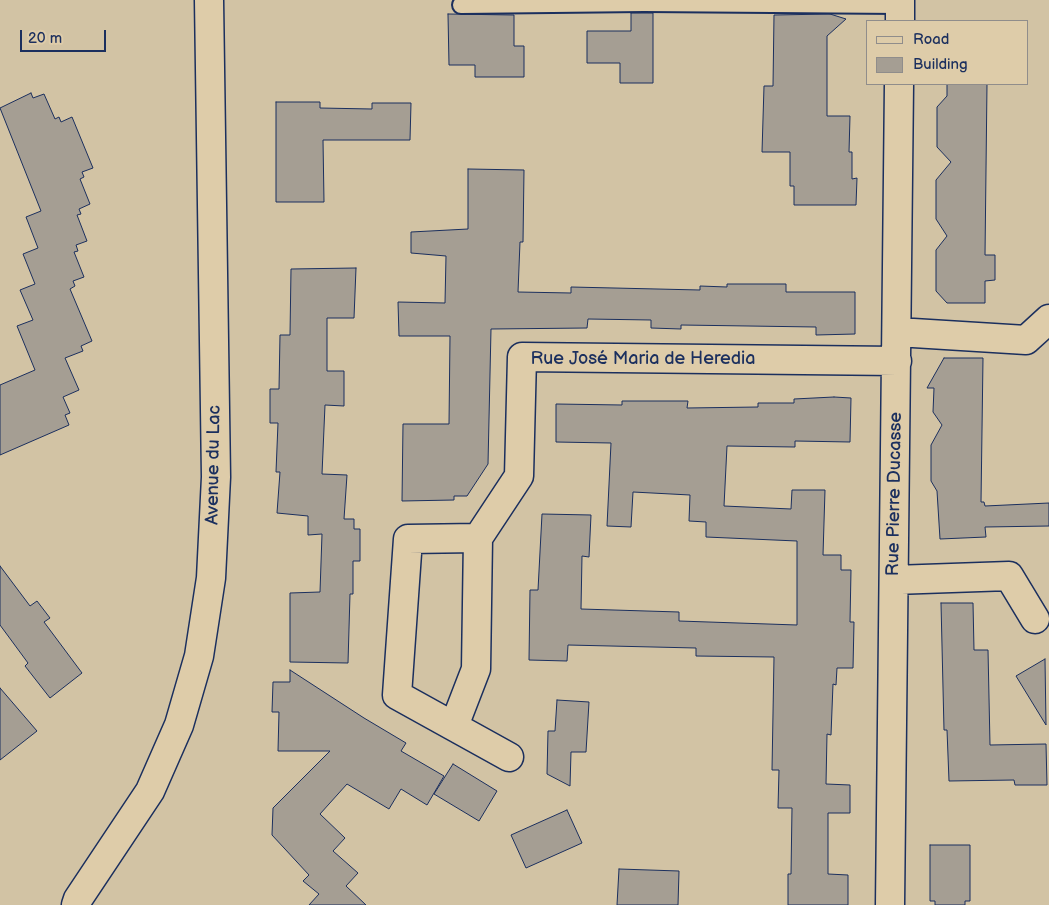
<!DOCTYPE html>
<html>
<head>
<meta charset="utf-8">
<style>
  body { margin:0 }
  #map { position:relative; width:1049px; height:905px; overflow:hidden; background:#d2c3a4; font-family:"Balsamiq Sans",sans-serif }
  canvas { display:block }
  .legend { position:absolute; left:866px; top:20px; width:162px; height:65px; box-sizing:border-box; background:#decca9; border:1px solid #908d8b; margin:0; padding:6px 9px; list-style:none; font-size:15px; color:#1b2f5e }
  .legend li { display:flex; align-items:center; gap:10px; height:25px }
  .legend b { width:25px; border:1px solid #908d8b }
  .scale { position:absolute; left:20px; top:30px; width:86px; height:22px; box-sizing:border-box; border:2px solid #1b2f5e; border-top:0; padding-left:6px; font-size:15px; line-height:18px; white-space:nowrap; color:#1b2f5e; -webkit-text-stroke:4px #decca9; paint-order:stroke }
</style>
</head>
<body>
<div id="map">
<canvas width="1049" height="905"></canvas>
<ul class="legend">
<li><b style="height:6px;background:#decca9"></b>Road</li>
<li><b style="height:14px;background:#a59e93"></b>Building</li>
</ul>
<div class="scale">20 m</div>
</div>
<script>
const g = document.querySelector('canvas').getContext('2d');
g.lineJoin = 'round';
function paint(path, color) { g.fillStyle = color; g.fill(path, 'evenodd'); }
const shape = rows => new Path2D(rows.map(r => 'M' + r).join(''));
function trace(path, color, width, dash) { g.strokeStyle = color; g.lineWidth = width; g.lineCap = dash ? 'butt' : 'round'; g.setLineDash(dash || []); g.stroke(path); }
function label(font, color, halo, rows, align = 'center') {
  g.font = font + ' "Balsamiq Sans",sans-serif'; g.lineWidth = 4; g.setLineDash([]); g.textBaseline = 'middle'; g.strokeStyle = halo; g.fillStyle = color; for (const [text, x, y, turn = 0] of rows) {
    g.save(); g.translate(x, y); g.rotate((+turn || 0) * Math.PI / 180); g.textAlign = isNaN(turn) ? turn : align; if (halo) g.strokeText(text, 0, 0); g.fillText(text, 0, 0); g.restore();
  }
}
const building = shape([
  [631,13,653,13,653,83,620,83,620,63,587,63,587,31,631,31,631,13],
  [448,14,514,15,514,46,524,46,524,77,475,77,475,65,449,65,448,14],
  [830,14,846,19,827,36,827,116,850,116,849,152,852,152,852,179,857,178,856,205,794,205,794,186,790,186,790,152,762,152,764,86,773,86,774,15,830,14],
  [947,84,987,84,985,255,995,255,995,280,985,281,985,303,947,303,936,291,936,250,947,236,936,219,936,180,951,162,937,147,937,107,947,96,947,84],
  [31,93,33,98,44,94,55,119,59,117,61,122,72,117,93,168,82,172,84,177,80,179,90,204,79,209,81,214,77,215,87,241,76,245,78,251,74,252,84,277,73,281,75,286,70,289,92,341,81,346,83,351,65,358,79,390,63,397,70,413,65,415,69,425,0,455,0,385,35,370,17,326,33,320,20,290,35,284,23,254,38,248,26,217,41,211,0,108,31,93],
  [276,102,320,102,320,108,372,109,372,103,411,103,410,140,323,140,324,202,276,202,276,102],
  [468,169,524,170,523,242,520,242,518,292,571,293,571,287,700,290,700,286,727,287,727,284,786,284,786,292,855,292,855,334,816,335,816,327,681,325,681,329,651,328,651,320,588,319,587,328,491,329,488,464,467,496,454,496,454,500,402,501,403,424,449,424,450,336,399,336,398,302,445,303,446,256,411,253,411,232,468,229,468,169],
  [356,268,354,318,327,318,327,371,344,371,344,406,325,405,322,474,347,475,344,519,354,519,354,529,360,529,360,561,353,561,353,594,350,594,348,663,290,662,290,593,320,592,322,534,308,535,308,516,277,513,280,472,276,472,278,423,270,423,270,389,279,389,280,335,290,335,291,269,356,268],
  [944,358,983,358,981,502,984,502,985,506,1049,503,1049,526,985,527,986,537,940,539,937,491,931,481,931,445,942,425,933,412,934,388,927,388,944,358],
  [834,397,851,398,850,442,795,441,795,447,727,446,724,506,791,509,792,490,825,490,823,555,841,555,841,570,851,570,850,622,854,622,853,668,837,668,836,685,833,684,831,735,827,734,826,784,850,785,850,813,828,813,828,874,848,875,848,905,788,905,788,874,791,874,792,808,778,808,779,770,772,770,774,657,696,656,696,648,568,645,567,661,529,660,530,590,538,590,542,514,591,515,589,557,582,556,581,609,679,612,679,621,797,625,797,541,706,537,706,522,689,521,690,495,633,492,631,527,607,526,611,443,556,442,556,404,622,405,622,401,688,401,687,408,758,407,758,403,794,403,794,399,834,397],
  [0,566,30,606,37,601,50,618,44,622,82,673,50,698,25,666,28,663,0,625,0,566],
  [941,603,973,603,974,650,988,650,990,745,1046,744,1047,785,1015,785,1014,780,949,781,947,730,944,730,941,603],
  [1045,659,1046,725,1016,676,1045,659],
  [290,670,364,718,406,743,401,751,444,776,427,805,401,789,389,809,347,784,320,814,345,838,333,851,358,873,346,886,366,905,309,905,319,894,303,881,309,875,272,835,273,808,330,751,278,751,279,712,272,712,273,682,290,682,290,670],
  [0,688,37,731,0,760,0,688],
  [557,700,589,702,586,752,571,752,570,786,547,774,548,731,555,731,557,700],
  [453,764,497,791,479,821,434,794,453,764],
  [567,810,582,843,526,868,511,835,567,810],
  [930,845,970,845,970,901,965,901,965,905,935,905,935,901,930,901,930,845],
  [619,869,679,871,678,905,617,905,619,869]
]);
paint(building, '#a59e93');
trace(building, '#1b2f5e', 1);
const service = shape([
  [461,5,644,3,900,5]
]);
const minor = shape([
  [900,21,900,0],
  [897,332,1026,340,1049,319],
  [894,580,1009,576,1035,619],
  [454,726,476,669,478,538],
  [509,757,397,695,408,539,478,538,519,476,522,357,897,361],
  [890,905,899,84]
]);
const tertiary = shape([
  [76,905,78,899,150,791,179,725,199,656,211,578,216,477,209,0]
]);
trace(service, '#1b2f5e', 20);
trace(minor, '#1b2f5e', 31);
trace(tertiary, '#1b2f5e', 31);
trace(service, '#decca9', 16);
trace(minor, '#decca9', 28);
trace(tertiary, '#decca9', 28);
label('18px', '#1b2f5e', '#decca9', [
  ["Rue José Maria de Heredia",643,359],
  ["Avenue du Lac",214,465,-89],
  ["Rue Pierre Ducasse",895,494,-89]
]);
</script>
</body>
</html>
